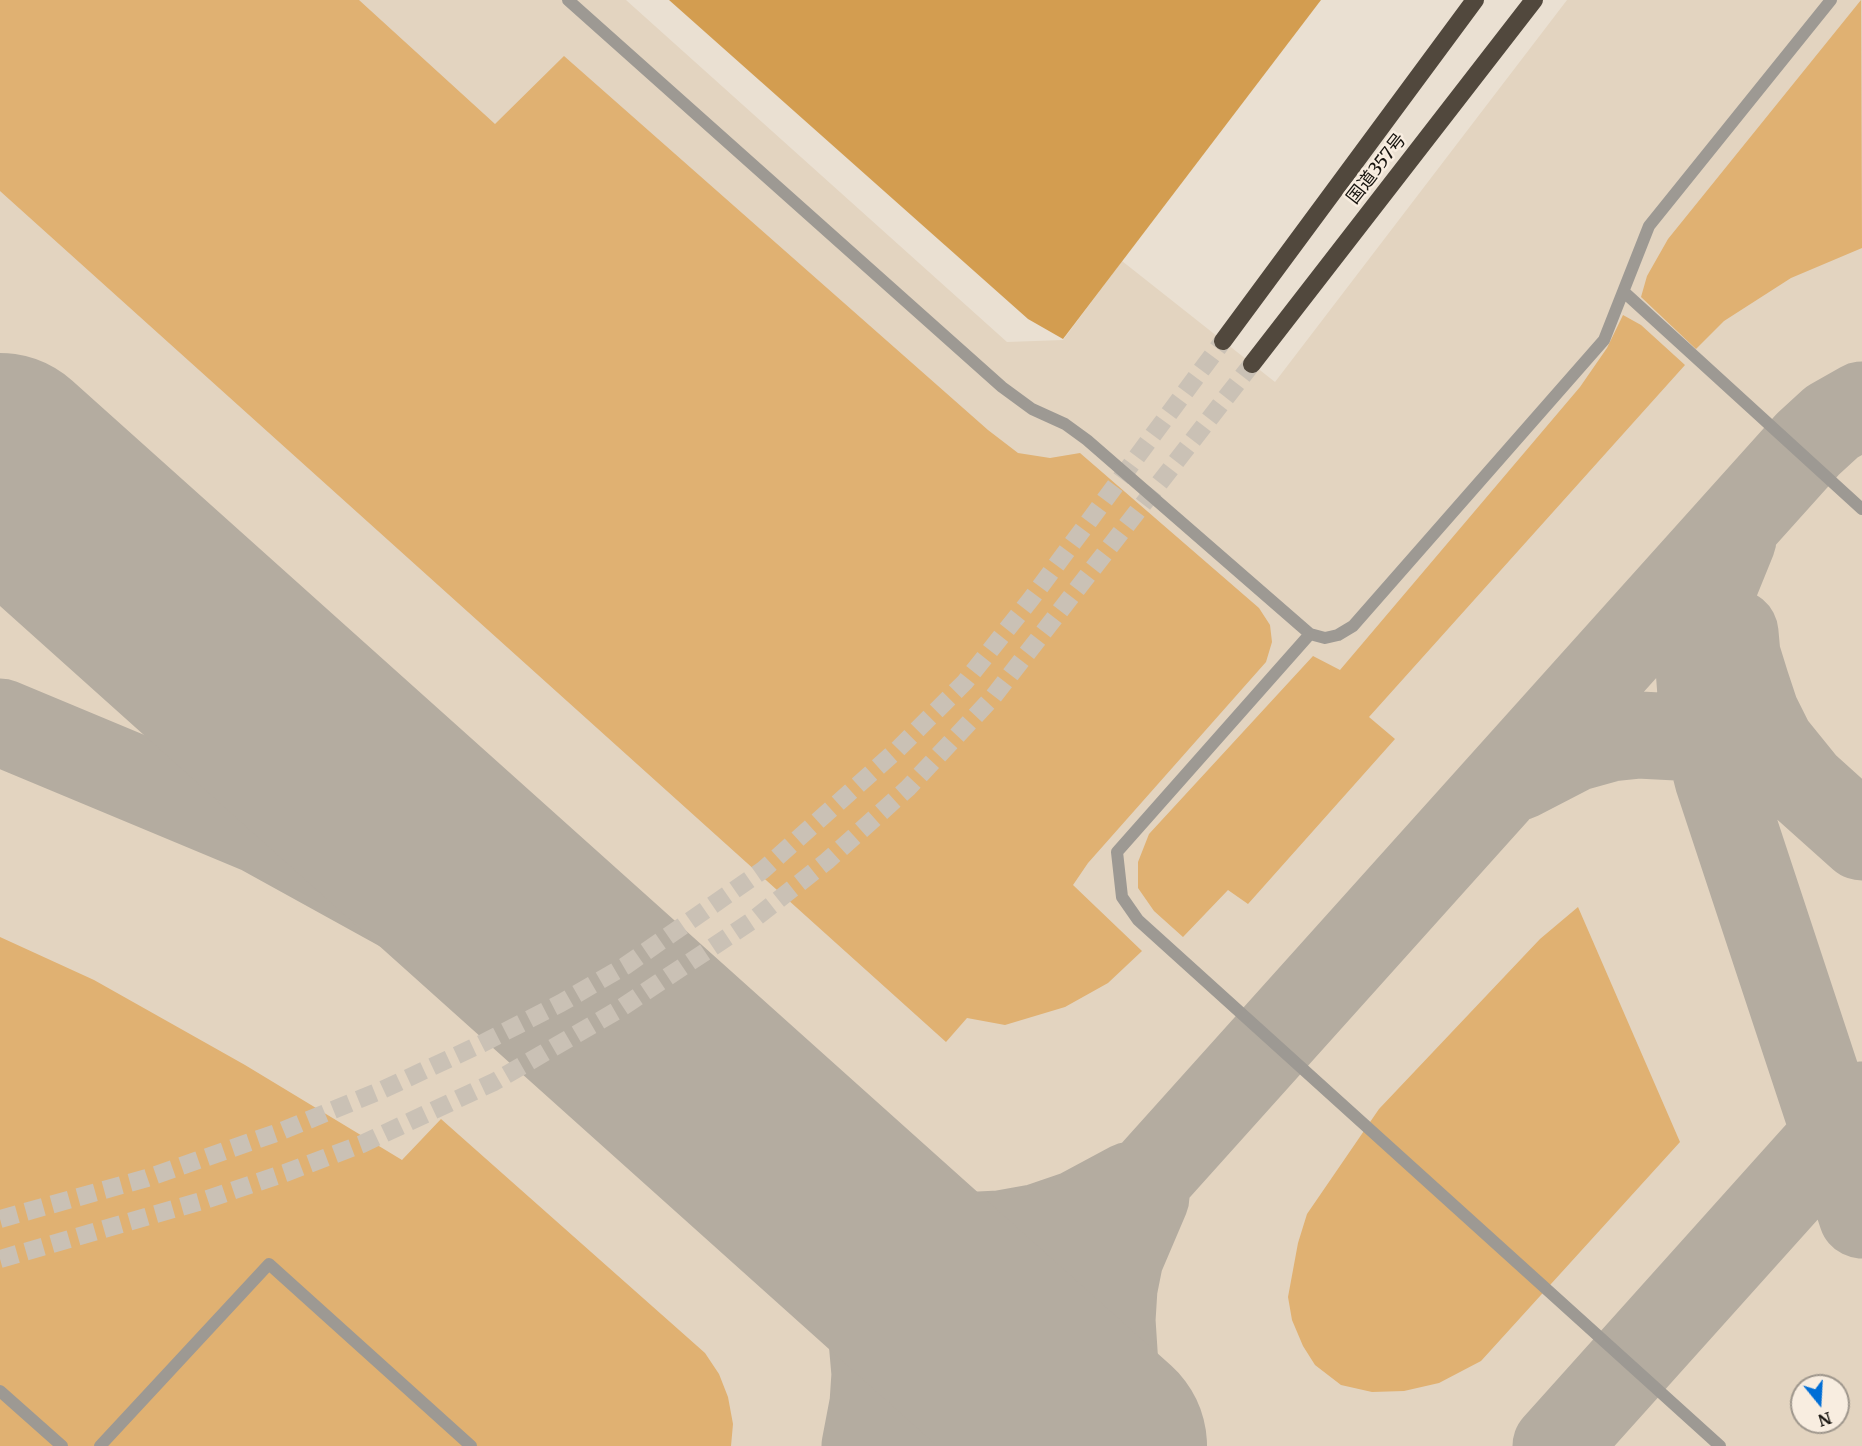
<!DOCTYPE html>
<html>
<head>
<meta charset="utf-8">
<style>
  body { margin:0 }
  #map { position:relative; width:1862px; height:1446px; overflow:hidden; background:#eae0d2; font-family:Merriweather,serif }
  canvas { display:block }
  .north { position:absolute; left:1790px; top:1374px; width:60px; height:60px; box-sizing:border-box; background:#f8ede0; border:2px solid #9e968c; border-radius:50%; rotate:162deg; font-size:16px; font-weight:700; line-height:24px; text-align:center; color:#17140f }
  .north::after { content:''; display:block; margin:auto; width:21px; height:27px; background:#006ed6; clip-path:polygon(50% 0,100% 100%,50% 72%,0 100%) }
</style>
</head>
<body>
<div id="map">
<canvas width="1862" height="1446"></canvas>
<div class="north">N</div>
</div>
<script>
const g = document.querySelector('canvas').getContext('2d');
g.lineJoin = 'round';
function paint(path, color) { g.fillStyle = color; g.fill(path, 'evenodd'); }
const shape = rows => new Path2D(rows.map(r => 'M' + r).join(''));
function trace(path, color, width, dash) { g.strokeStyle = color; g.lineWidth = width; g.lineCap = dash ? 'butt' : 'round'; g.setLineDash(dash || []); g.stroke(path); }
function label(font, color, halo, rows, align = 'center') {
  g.font = font + ' Merriweather,"Noto Sans JP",serif'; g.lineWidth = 5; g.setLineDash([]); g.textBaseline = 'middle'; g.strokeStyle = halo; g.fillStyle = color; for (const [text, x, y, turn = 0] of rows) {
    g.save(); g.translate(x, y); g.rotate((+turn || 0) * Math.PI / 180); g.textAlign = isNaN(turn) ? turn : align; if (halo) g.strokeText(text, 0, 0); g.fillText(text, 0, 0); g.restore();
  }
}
paint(shape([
  [0,0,626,0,1007,342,1063,340,1122,261,1275,382,1567,0,1862,0,1862,1446,0,1446],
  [1802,1386,1838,1386,1838,1422,1802,1422]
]), '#e3d4c0');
paint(shape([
  [0,0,359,0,495,124,564,56,988,430,1018,453,1050,458,1080,453,1259,608,1270,625,1272,642,1266,662,1088,863,1073,885,1142,951,1108,983,1065,1007,1005,1025,967,1018,946,1042,0,191],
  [1861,0,1862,248,1791,278,1724,321,1696,349,1641,297,1647,276,1668,239],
  [1623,315,1641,325,1685,365,1369,717,1395,739,1248,904,1228,890,1183,937,1154,911,1138,888,1138,862,1149,834,1313,656,1340,670,1580,387,1607,348],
  [1578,907,1680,1142,1481,1361,1439,1383,1404,1391,1372,1392,1341,1385,1315,1365,1303,1346,1292,1320,1288,1297,1298,1243,1307,1214,1379,1109,1540,939],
  [0,937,94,980,245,1065,402,1160,441,1119,705,1353,719,1374,728,1397,733,1424,731,1446,0,1446]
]), '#e0b172');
paint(shape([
  [669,0,1321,0,1063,339,1028,319]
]), '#d39d50');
trace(shape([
  [1733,539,1707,603,1699,668,1703,721,1718,779,1862,1215],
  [1735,633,1737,655,1746,684,1756,714,1771,744,1805,786,1862,837],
  [0,722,259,830,480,952,780,1161,810,1187,827,1209,854,1261,863,1288,870,1317,875,1374,873,1404,865,1446],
  [1518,777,1574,748,1610,738,1639,735,1697,738,1726,745,1761,759],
  [810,1187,845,1206,882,1221,920,1231,960,1236,1000,1234,1039,1227,1077,1214,1131,1185],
  [908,1446,1808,444,1832,422,1862,405],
  [1132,1446,1121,1411,1116,1382,1112,1320,1114,1288,1120,1258,1146,1197],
  [1556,1446,1862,1105]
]), '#b4aca0', 87);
trace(shape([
  [0,461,1099,1446]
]), '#b4aca0', 216);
trace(shape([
  [0,1219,147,1178,279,1132,382,1090,481,1044,561,1003,625,966,763,870,897,750,965,682,1031,599,1223,341],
  [0,1259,205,1200,285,1173,362,1144,494,1082,618,1010,753,920,827,861,908,788,993,697,1252,364]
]), '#cac1b5', 18, [18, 9]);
trace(shape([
  [568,0,1002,387,1032,409,1065,424,1087,440,1310,634,1325,638,1338,635,1353,626,1604,340,1649,226,1831,0],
  [1624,292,1862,509],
  [1310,634,1117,852,1122,897,1138,920,1720,1446],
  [0,1391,62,1446],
  [100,1446,269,1264,471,1446]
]), '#9d9993', 12);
trace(shape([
  [1223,341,1475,0],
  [1252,364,1534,0]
]), '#51483d', 18);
label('18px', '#17140f', '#f8ede0', [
  ["国道357号",1377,169,-52]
]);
</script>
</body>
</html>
